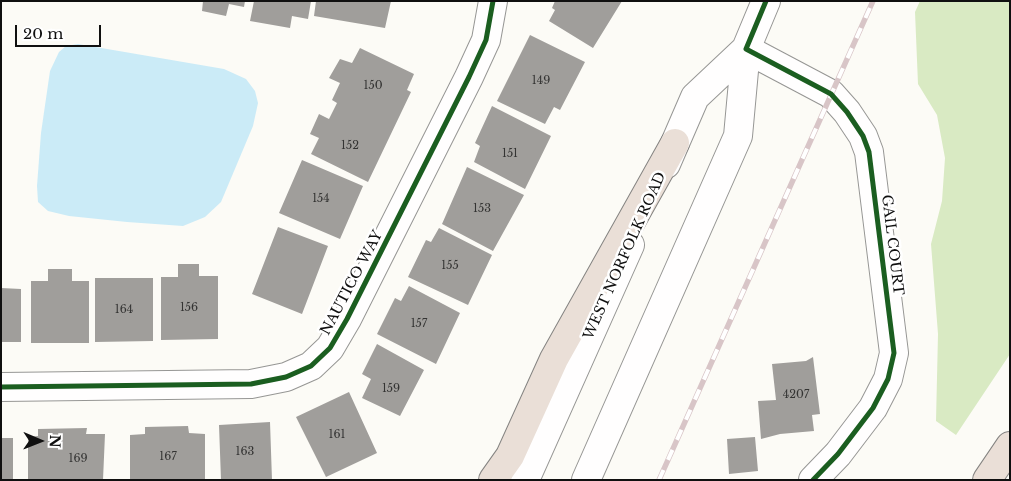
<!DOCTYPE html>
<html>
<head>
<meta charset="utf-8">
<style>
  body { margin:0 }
  #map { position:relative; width:1011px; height:481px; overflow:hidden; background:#fcfbf6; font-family:"Libre Baskerville",serif }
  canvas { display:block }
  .frame { position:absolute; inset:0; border:2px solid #101010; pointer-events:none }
  .north { position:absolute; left:15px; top:416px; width:50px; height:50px; -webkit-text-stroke:4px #fff; paint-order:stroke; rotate:91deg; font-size:14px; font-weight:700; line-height:20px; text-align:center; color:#101010 }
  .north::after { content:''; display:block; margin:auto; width:18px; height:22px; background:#101010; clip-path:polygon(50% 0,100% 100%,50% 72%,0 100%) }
  .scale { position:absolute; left:15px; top:25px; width:86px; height:22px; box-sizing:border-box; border:2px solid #101010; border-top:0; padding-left:6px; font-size:15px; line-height:18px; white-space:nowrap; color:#101010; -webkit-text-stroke:4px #fff; paint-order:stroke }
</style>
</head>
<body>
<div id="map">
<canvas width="1011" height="481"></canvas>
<div class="frame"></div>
<div class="north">N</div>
<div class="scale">20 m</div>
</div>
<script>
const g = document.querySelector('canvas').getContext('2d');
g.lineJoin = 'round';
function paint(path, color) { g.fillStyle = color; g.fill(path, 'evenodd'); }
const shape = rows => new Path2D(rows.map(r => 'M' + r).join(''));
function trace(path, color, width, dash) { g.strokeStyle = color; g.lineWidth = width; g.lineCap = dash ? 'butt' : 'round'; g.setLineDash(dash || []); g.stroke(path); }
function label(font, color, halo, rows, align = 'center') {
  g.font = font + ' "Libre Baskerville",serif'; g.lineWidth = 5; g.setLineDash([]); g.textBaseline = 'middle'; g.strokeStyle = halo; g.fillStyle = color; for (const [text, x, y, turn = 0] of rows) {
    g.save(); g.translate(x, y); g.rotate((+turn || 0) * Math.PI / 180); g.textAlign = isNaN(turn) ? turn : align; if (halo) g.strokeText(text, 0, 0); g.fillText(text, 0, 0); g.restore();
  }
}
paint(shape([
  [920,1,1010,1,1010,354,956,435,936,421,938,334,931,244,942,201,945,158,937,115,918,84,915,12]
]), '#d9eac3');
paint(shape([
  [78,44,224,69,246,79,255,91,258,103,253,126,221,202,205,217,183,226,127,222,69,216,48,211,38,202,37,186,41,133,50,71,59,52,66,46]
]), '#cbebf7');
paint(shape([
  [203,1,245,1,244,7,229,4,226,16,202,11],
  [254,1,311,1,308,19,292,16,290,28,250,21],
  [316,1,391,1,385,28,314,16],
  [555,1,622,1,593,48,549,21,555,10,552,8],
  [530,35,585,62,560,110,554,107,545,124,497,101],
  [360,48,414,74,407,90,411,92,368,182,311,154,319,138,310,134,319,114,329,119,337,103,332,100,340,83,329,78,340,59,352,63],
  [492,106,551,136,525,189,474,162,480,146,475,143],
  [302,160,363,186,340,239,279,213],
  [467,167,524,195,493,251,442,224],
  [278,227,328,246,302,314,252,294],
  [439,228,492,255,468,305,408,277,426,240,431,242],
  [178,264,199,264,199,276,218,276,218,339,161,340,161,277,178,277],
  [48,269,72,269,72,281,89,281,89,343,31,343,31,281,48,281],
  [95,278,153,278,153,341,95,342],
  [409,286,460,313,436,364,377,334,395,298,401,301],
  [1,288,21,289,21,342,1,342],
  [377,344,424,370,400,416,362,398,371,379,362,374],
  [813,357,820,414,812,415,814,431,780,434,761,439,758,401,776,400,772,364,806,361],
  [349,392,377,453,326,477,296,417],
  [270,422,272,480,221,480,219,425],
  [188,426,189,433,205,434,205,479,130,480,130,435,145,434,145,427],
  [87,428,86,434,105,434,103,480,28,480,28,437,38,436,38,429],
  [755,437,758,471,729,474,727,439],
  [1,438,13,438,13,480,1,480]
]), '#a09e9b');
const minor = shape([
  [746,49,831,94,847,112,863,136,869,152,894,353,888,379,873,408,838,454,813,480],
  [666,164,695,97,746,49],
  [1,387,251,384,286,377,311,366,330,348,347,319,469,77,486,40,493,1],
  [525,480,630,245],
  [586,480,738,136,746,49,766,1]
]);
const highway = shape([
  [493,480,510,456,554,359,675,143],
  [987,480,1010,446]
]);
trace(minor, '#969694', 30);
trace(highway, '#848381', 30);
trace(minor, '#fffefe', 28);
trace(highway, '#eadfd7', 28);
const rail = shape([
  [659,480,873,1]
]);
trace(rail, '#d8c5c7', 5.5);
trace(rail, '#fff', 4, [11]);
trace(shape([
  [766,1,746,49,831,94,847,112,863,136,869,152,894,353,888,379,873,408,838,454,813,480],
  [1,387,251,384,286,377,311,366,330,348,347,319,469,77,486,40,493,1]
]), '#1b5e20', 5);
label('11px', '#343433', null, [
  ["149",541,81],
  ["150",373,86],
  ["152",350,146],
  ["151",510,154],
  ["154",321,199],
  ["153",482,209],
  ["155",450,266],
  ["156",189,308],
  ["164",124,310],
  ["157",419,324],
  ["159",391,389],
  ["4207",796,395],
  ["161",337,435],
  ["163",245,452],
  ["167",168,457],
  ["169",78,459]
]);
label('14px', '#101010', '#fff', [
  ["GAIL COURT",892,245,83],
  ["WEST NORFOLK ROAD",625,256,-66],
  ["NAUTICO WAY",352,283,-62]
]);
</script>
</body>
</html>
